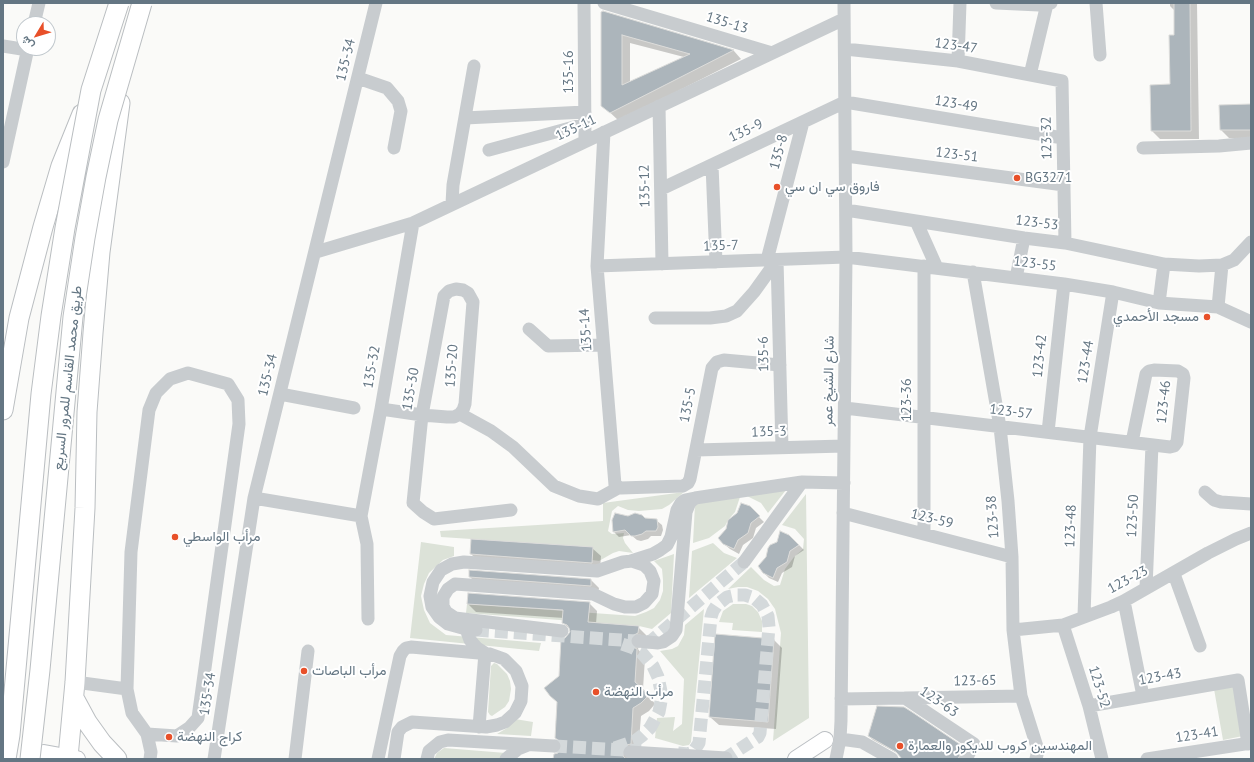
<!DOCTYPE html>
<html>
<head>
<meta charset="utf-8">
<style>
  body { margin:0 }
  #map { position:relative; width:1254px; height:762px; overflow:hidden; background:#fafaf8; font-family:"PT Sans",Vazirmatn,sans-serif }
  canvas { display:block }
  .frame { position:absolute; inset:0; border:4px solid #647683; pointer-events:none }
  .north { position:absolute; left:16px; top:16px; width:40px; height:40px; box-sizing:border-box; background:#fff; border:1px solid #c1c8cd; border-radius:50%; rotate:232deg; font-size:11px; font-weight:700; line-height:16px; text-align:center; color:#647683 }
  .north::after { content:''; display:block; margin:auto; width:14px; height:18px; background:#e85029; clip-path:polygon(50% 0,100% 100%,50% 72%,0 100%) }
</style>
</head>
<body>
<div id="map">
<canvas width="1254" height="762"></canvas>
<div class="frame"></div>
<div class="north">ش</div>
</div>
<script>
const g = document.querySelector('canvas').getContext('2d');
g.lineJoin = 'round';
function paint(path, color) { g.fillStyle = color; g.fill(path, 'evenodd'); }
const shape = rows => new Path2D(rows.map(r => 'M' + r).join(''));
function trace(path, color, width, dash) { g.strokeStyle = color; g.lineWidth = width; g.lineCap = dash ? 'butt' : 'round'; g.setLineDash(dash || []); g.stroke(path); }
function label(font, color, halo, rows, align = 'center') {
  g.font = font + ' "PT Sans",Vazirmatn,sans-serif'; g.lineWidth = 4; g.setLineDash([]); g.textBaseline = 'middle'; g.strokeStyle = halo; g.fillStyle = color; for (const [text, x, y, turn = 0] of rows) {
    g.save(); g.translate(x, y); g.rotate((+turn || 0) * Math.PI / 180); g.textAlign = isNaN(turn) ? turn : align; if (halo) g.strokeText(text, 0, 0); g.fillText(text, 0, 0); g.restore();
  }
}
paint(shape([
  [786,490,768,513,761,503,747,496],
  [684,492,669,505,662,509,639,511,628,510,618,506,612,511,608,531,612,534,624,533,623,538,625,543,633,553,619,551,613,553,599,561,592,560,593,547,441,537,440,531,603,521,603,503],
  [806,494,809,718,773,741,781,633,775,609,768,599,758,591,747,587,738,587,728,589,751,567,764,580,774,586,780,585,785,569,794,557,803,549,804,539,795,529,782,525],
  [740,497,735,512,728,520,725,526,709,538,693,543,695,504],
  [421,542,454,547,454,556,443,560,429,573,424,584,421,596,424,610,430,623,446,635,541,643,539,651,410,638],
  [713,543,724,553,737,558,689,598,692,551],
  [674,554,671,613,652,629,639,626,466,613,467,604,635,616,646,612,654,608,660,600,663,591,663,580,662,569,654,561],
  [733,604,746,604,752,606,758,612,762,621,762,632,732,630,733,623,719,622,723,611],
  [704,609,691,742,689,745,683,746,655,738,657,718,675,717,673,731,682,724,684,679,660,651,672,649,678,646,684,635,685,625],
  [494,663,497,664,507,674,510,681,511,689,509,701,505,707,492,716,490,715,488,712,491,666],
  [1234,686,1243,736,1223,740,1214,689],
  [515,719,533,722,531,736,497,734,507,728],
  [444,748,506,753,500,759,434,759,437,753]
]), '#dce2d8');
paint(shape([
  [1170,3,1197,3,1199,139,1160,139,1152,131,1171,85,1175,36,1175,11,1170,6],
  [603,12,734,51,741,59,619,121,602,105],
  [630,43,684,57,630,82],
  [1251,105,1251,138,1229,138,1221,130],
  [749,507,764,522,756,528,753,538,743,545,739,554,730,549,724,544],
  [628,517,656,520,662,525,663,530,661,536,651,536,648,539,641,541,637,540,631,535,619,537,614,532],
  [789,535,804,550,795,556,792,567,782,573,778,582,769,578,763,572],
  [592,548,601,556,600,570,479,562,471,554],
  [470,577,591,580,599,588,598,593,478,585],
  [589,603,597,611,596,624,638,627,646,635,646,641,640,644,638,649,645,658,643,689,650,697,655,704,649,711,641,716,638,752,634,753,630,759,554,759,563,747,562,744,556,738,560,677,566,639,571,633,571,630,563,623,564,618,476,612,468,604],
  [774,640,782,648,776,729,719,725,710,717],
  [869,736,963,747,967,751,963,759,903,759,899,754,873,740]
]), '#0003');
const building = shape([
  [1174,3,1190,3,1191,131,1151,131,1150,85,1170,84,1169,35,1174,35,1174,3],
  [603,11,734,50,610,113,601,106,601,12,603,11],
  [622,35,690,54,622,85,622,35],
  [1251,104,1251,130,1220,130,1219,105,1251,104],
  [741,503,750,506,760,516,751,523,748,533,738,540,734,549,723,544,718,538,726,529,728,520,737,513,741,503],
  [615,513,628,516,635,513,642,515,645,518,657,519,658,527,656,531,646,531,642,534,635,536,631,536,625,530,613,532,612,520,615,513],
  [780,531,789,535,799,545,790,551,787,562,777,568,773,578,763,573,758,566,766,557,768,548,770,545,777,542,780,531],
  [471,539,593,547,592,563,470,554,471,539],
  [469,570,591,579,591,586,469,577,469,570],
  [468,593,590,602,588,622,639,626,638,633,632,636,630,641,633,647,637,649,635,682,642,688,648,696,641,703,633,708,631,744,626,745,622,751,623,756,626,759,553,759,554,754,558,753,562,747,561,742,555,738,557,702,550,696,544,688,559,676,561,639,565,638,570,632,569,628,567,625,562,623,563,610,467,604,468,593],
  [715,634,774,639,768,722,709,717,715,634],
  [877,706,904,707,912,712,964,747,958,759,902,759,896,752,868,736,877,706]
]);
paint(building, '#acb5bb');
trace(building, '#dcdcda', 1);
trace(shape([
  [476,630,650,642,744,562],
  [554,746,641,751],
  [615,748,635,741,643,735,650,728,659,712,662,696,658,677,653,666,641,652,631,647,622,644],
  [678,753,688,754,693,752,699,743,711,617,713,611,717,605,727,597,736,595,745,595,754,598,762,605,768,616,769,627,760,733,758,737,726,758]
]), '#d4d9db', 13, [13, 6]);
const major = shape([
  [44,753,77,759],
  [796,759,825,740]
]);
const highway = shape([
  [3,410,19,318,43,227,61,166,82,114],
  [74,698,87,722,102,743,117,759],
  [68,757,75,682,85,508,87,412,93,333,100,252,120,103]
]);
trace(major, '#bbbfc3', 18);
trace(highway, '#babec1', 21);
trace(shape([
  [584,3,585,141],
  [604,3,772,53],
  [996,3,1039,5,1051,3],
  [1096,3,1100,55],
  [34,24,39,3],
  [3,46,28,50],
  [845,49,958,61,1062,81,1065,243],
  [958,61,960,3],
  [1030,75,1047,4],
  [358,78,387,88,398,101,401,111,394,148],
  [659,106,662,264],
  [465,118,585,112],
  [604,132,597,266,615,485,621,488,683,486,688,483,690,479,712,368,717,362,724,360,780,365],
  [1143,148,1219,146,1251,143],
  [489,150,585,124],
  [846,156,1064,185],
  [3,162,28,48],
  [712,165,716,262],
  [661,189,845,102,1063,138],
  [452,204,453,185,474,66],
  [846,210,1024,238,1065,243,1164,264,1199,266,1222,265],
  [916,221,937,268],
  [1251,242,1234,260,1222,265,1218,307,1251,322],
  [316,252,413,223,844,19],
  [767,260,803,122],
  [777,260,782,448],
  [597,266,846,257,1064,284,1113,292,1159,303,1218,307],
  [973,272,1000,427,1008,501,1012,557,1013,630,1021,696,1038,750,1036,759],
  [1016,278,1024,238],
  [1159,303,1164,264],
  [655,318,710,318,726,316,737,311,754,292,777,260],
  [529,329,548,346,603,345],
  [280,394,354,408],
  [845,408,1170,447,1174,446,1177,442,1184,378,1183,374,1178,371,1154,370,1149,371,1146,374,1132,442],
  [381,409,422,415,447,417,454,417,460,414,463,410,465,404,473,302,468,293,463,290,456,289,449,291,444,296,422,415,413,503,423,512,434,519,511,510],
  [460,414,491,431,513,447,554,486,579,496,598,499,618,488],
  [1048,432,1064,284],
  [696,450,844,446],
  [1205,492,1214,500,1221,502,1251,504],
  [254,498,361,516],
  [843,513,1012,557],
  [924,534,924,266],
  [631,561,653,554,660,550,667,545,671,537,677,510,681,503,685,500,695,498,802,482,844,483],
  [744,562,802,482],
  [1174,574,1200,646],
  [1146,588,1152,445],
  [1124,601,1143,696],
  [1084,616,1090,437,1113,292],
  [368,619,367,544,361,516,381,409,413,223],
  [1063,625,1089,706,1102,759],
  [466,629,470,640,477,648,485,653,479,727],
  [476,630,466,629,448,624,439,617,432,607,430,596,433,582,441,570,452,564,464,562,597,571,623,562,632,561,644,565,650,571,654,581,652,594,644,603,636,607,625,607,614,604,593,594,455,584,448,589,443,597,443,606,446,612,455,618,562,631],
  [1013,630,1063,625,1111,607,1124,601,1208,553,1236,539,1251,533],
  [638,641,658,643,663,642,672,636,676,630,686,512,690,502,694,499],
  [75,682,127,689],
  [905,698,1021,696],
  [841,699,905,698,974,744,966,759],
  [1089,706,1238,680,1248,744],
  [147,734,177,736,189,728,198,718,239,424,238,400,228,384,188,373,170,379,156,393,149,410,131,552,127,689,132,713,147,734,151,752,150,759],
  [840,739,862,742,892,759],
  [630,752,726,758],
  [214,759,254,498,376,3],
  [295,759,308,651],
  [378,759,400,656,403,651,406,648,411,647,490,654,504,659,516,671,522,686,521,701,515,713,505,722,497,725,486,727,412,722,402,727,398,732,394,759],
  [427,759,429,751,440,742,448,740,554,746],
  [506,759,518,749,528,745],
  [836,759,840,739,841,721,846,257,844,3],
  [1147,759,1251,743]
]), '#c8cccf', 13);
trace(major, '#fff', 16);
trace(highway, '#fff', 19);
const highwayBridge = shape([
  [6,759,10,735,41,394,51,316,65,228,91,90,119,3],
  [30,759,40,670,73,317,85,238,96,177,108,120,142,3]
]);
trace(highwayBridge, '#babec1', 21, []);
trace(highwayBridge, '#fff', 19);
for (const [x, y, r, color] of [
  [1017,178,4,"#e85029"],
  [777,187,4,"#e85029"],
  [1207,317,4,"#e85029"],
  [175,537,4,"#e85029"],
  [304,671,4,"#e85029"],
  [596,692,4,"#e85029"],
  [169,737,4,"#e85029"],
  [900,746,4,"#e85029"]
]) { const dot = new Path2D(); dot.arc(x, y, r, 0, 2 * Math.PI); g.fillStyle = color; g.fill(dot); trace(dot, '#fff', 1.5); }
label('14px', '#647683', '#fff', [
  ["135-13",727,23,17],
  ["123-47",956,46,8],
  ["135-34",346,60,-76],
  ["135-16",569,72,-90],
  ["123-49",956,104,9],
  ["135-11",576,128,-25],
  ["135-9",746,131,-25],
  ["123-32",1047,138,-91],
  ["135-8",779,152,-75],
  ["123-51",957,155,7],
  ["135-12",645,186,-91],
  ["123-53",1037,223,7],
  ["135-7",721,246,-2],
  ["123-55",1035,264,7],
  ["135-14",586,330,-94],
  ["135-6",764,354,-91],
  ["123-42",1040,356,-84],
  ["123-44",1086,362,-81],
  ["135-20",452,366,-86],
  ["135-32",372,367,-80],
  ["135-34",268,375,-76],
  ["طريق محمد القاسم للمرور السريع",68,378,-84],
  ["شارع الشيخ عمر",829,381,-89],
  ["135-30",411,389,-80],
  ["123-36",907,400,-90],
  ["123-46",1164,402,-84],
  ["135-5",688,405,-79],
  ["123-57",1011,412,7],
  ["135-3",769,432,-2],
  ["123-50",1133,516,-87],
  ["123-38",993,517,-94],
  ["123-59",932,519,14],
  ["123-48",1071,526,-88],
  ["123-23",1128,580,-28],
  ["123-43",1160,677,-10],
  ["123-65",975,681,-1],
  ["123-52",1099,687,73],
  ["135-34",208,694,-81],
  ["123-63",939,702,34],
  ["123-41",1197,735,-9]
]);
label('14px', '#647683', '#fff', [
  ["BG3271",1025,178],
  ["فاروق سي ان سي",785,187],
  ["مسجد الأحمدي",1199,317,"right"],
  ["مرأب الواسطي",183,537],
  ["مرأب الباصات",312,671],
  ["مرأب النهضة",604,692],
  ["كراج النهضة",177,737],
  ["المهندسين كروب للديكور والعمارة",908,746]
], 'left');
</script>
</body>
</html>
